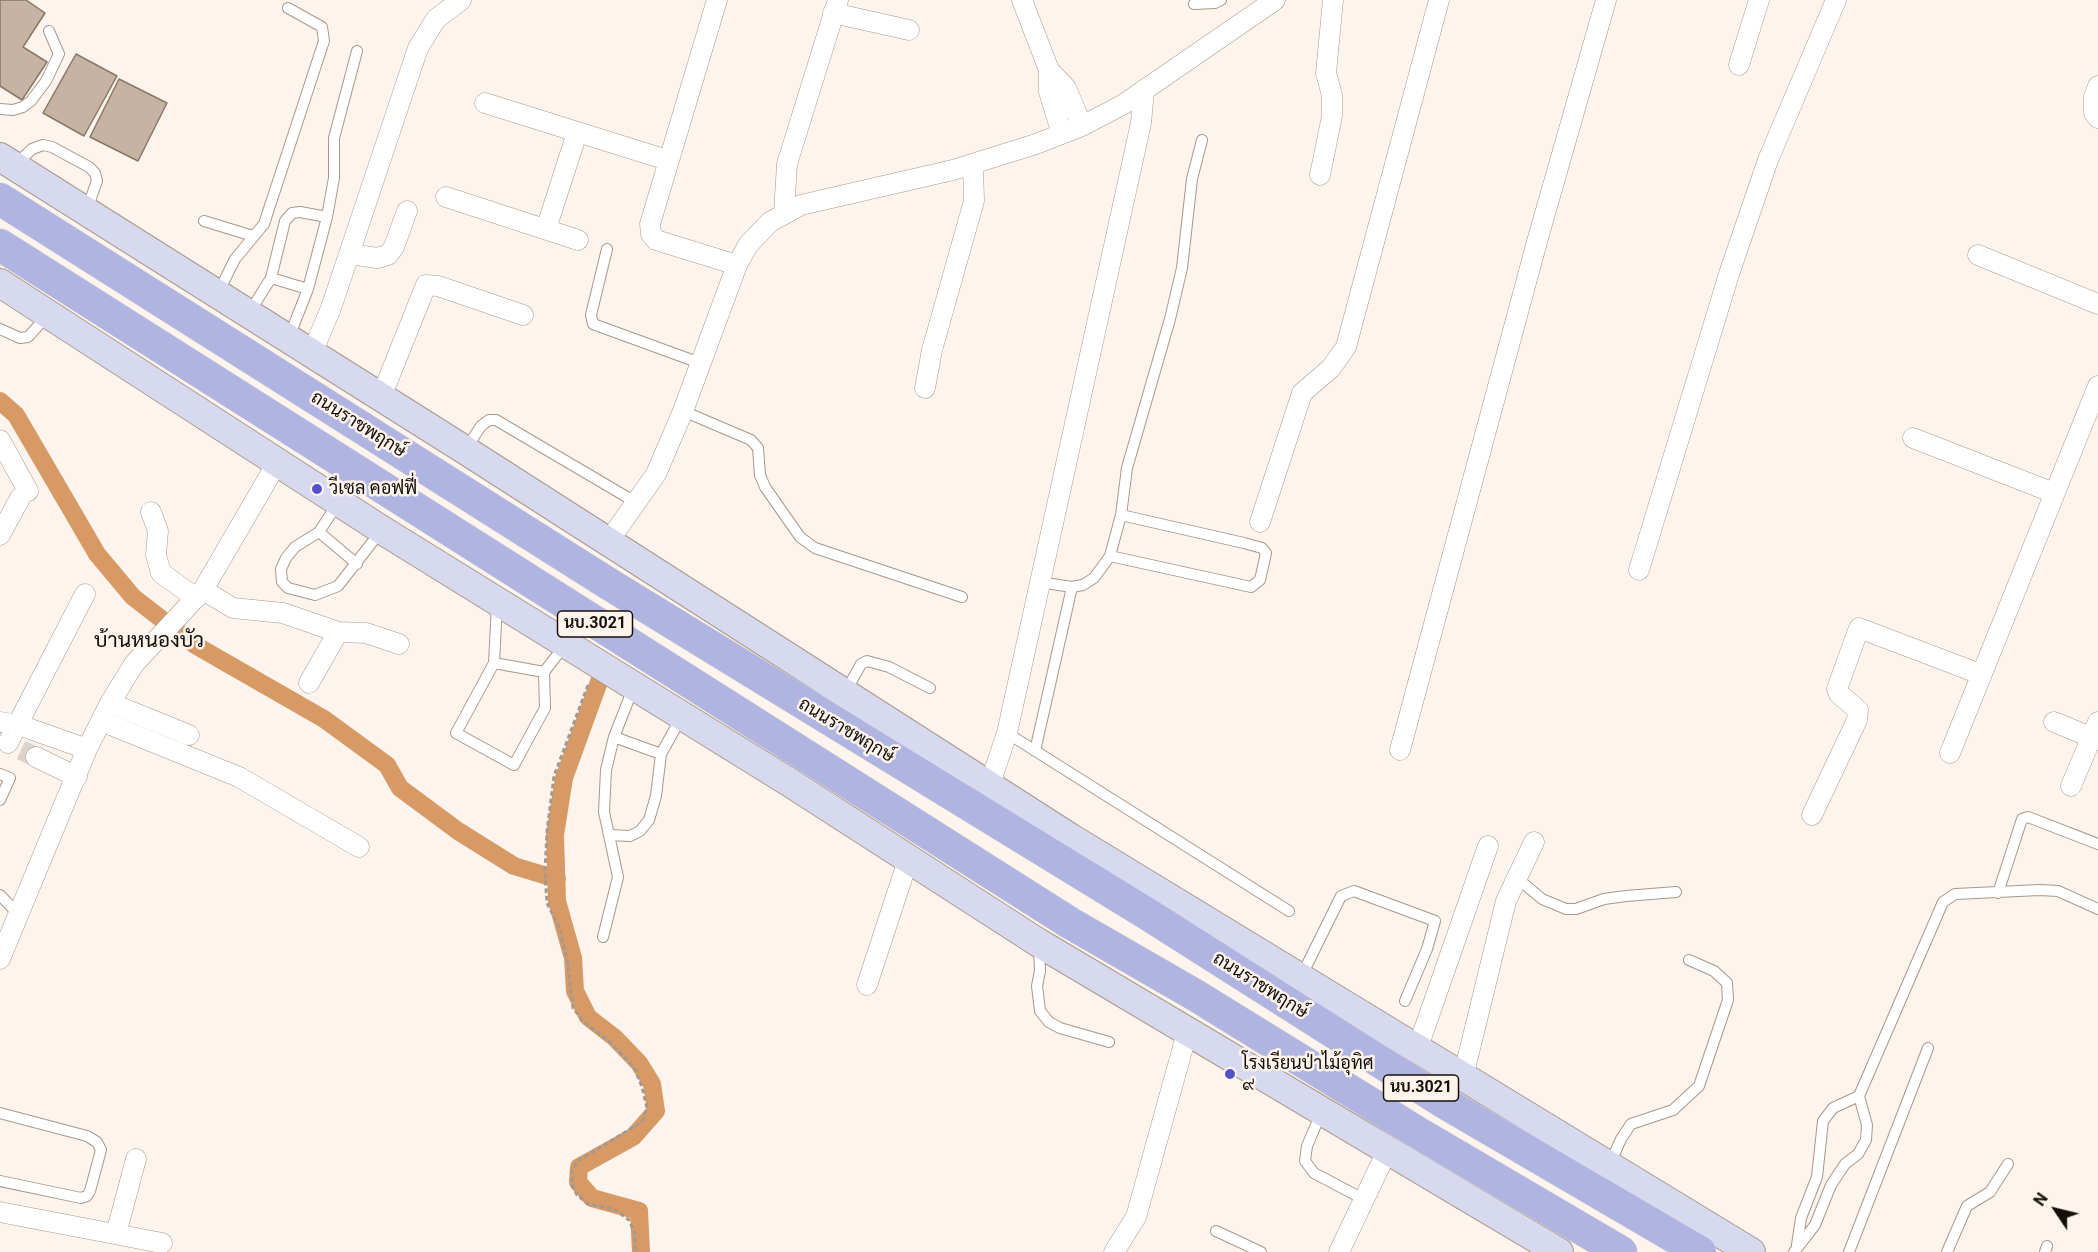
<!DOCTYPE html>
<html>
<head>
<meta charset="utf-8">
<style>
  body { margin:0 }
  #map { position:relative; width:2098px; height:1252px; overflow:hidden; background:#fdf4ed; font-family:Roboto,sans-serif }
  canvas { display:block }
  .north { position:absolute; left:2026px; top:1180px; width:60px; height:60px; -webkit-text-stroke:4px #fdf4ed; paint-order:stroke; rotate:305deg; font-size:16px; font-weight:700; line-height:24px; text-align:center; color:#160f09 }
  .north::after { content:''; display:block; margin:auto; width:21px; height:27px; background:#160f09; clip-path:polygon(50% 0,100% 100%,50% 72%,0 100%) }
</style>
</head>
<body>
<div id="map">
<canvas width="2098" height="1252"></canvas>
<div class="north">N</div>
</div>
<script>
const g = document.querySelector('canvas').getContext('2d');
g.lineJoin = 'round';
const shape = rows => new Path2D(rows.map(r => 'M' + r).join(''));
function trace(path, color, width, dash) { g.strokeStyle = color; g.lineWidth = width; g.lineCap = dash ? 'butt' : 'round'; g.setLineDash(dash || []); g.stroke(path); }
function paint(path, color) { g.fillStyle = color; g.fill(path, 'evenodd'); }
function label(font, color, halo, rows, align = 'center') {
  g.font = font + ' Roboto,Sarabun,sans-serif'; g.lineWidth = 5; g.setLineDash([]); g.textBaseline = 'middle'; g.strokeStyle = halo; g.fillStyle = color; for (const [text, x, y, turn = 0] of rows) {
    g.save(); g.translate(x, y); g.rotate((+turn || 0) * Math.PI / 180); g.textAlign = isNaN(turn) ? turn : align; if (halo) g.strokeText(text, 0, 0); g.fillText(text, 0, 0); g.restore();
  }
}
trace(shape([
  [0,401,16,415,97,554,133,597,195,645,324,719,387,765,400,788,458,831,514,866,557,879],
  [600,679,564,778,555,835,557,901,573,958,575,991,588,1017,615,1038,639,1063,652,1084,656,1111,633,1137,579,1167,578,1182,592,1198,639,1211,641,1252]
]), '#d89a64', 18);
const building = shape([
  [0,0,26,0,45,13,23,47,47,62,22,100,0,86,0,0],
  [76,54,117,76,84,136,43,113,76,54],
  [119,79,167,103,138,161,90,137,119,79]
]);
paint(building, '#c7b3a2');
trace(building, '#8a7767', 1.5);
trace(shape([
  [21,750,36,757]
]), '#dad2cb', 20, [20, 10]);
const lane = shape([
  [1194,4,1215,3,1221,0],
  [0,109,13,110,23,107,31,101,46,81,59,54,49,31],
  [16,164,32,149,43,145,52,147,89,167,95,173,97,181,87,209],
  [327,217,334,178,334,138,357,51],
  [204,221,253,236],
  [607,249,591,315,593,324,700,363],
  [271,278,308,289],
  [218,293,235,259,264,224,324,41,322,27,288,8],
  [249,313,271,278,285,221,292,213,300,212,327,217,308,289,289,337],
  [0,329,20,338,28,337,47,316],
  [683,411,751,440,758,448,760,475,765,487,800,537,815,548,962,597],
  [466,449,481,426,489,420,496,420,637,503],
  [338,503,319,532,295,547,286,558,281,569,282,582,288,588,315,595,338,586,381,531],
  [1121,515,1127,468,1170,319,1182,268,1192,179,1202,140],
  [319,532,357,564],
  [1039,582,1072,587,1083,585,1094,578,1110,556,1121,515,1244,543,1262,548,1266,553,1260,580,1251,587,1110,556],
  [497,605,494,663,456,733,514,765,545,708,544,672,565,645],
  [494,663,544,672],
  [845,693,861,664,867,661,889,667,930,688],
  [1007,733,1289,911],
  [614,737,661,754],
  [1035,751,1072,587],
  [0,774,10,778,0,800],
  [610,835,630,836,640,831,649,820,656,796,661,754,682,716],
  [1517,878,1542,899,1566,909,1576,909,1604,899,1626,896,1676,892],
  [1998,893,2022,819,2028,817,2098,844],
  [0,895,18,914],
  [603,937,618,877,604,812,606,770,614,737,634,686],
  [1039,946,1040,971,1037,986,1040,1011,1049,1022,1060,1028,1109,1042],
  [1301,977,1341,896,1354,891,1435,921,1427,949,1405,1001],
  [1322,1111,1307,1146,1305,1161,1314,1173,1365,1200],
  [0,1113,87,1136,97,1142,101,1150,90,1191,87,1196,81,1198,0,1181],
  [1609,1166,1621,1139,1631,1124,1673,1110,1699,1086,1728,1000,1727,983,1714,971,1689,960],
  [1216,1231,1261,1252],
  [1797,1245,1801,1218,1817,1177,1823,1121,1833,1108,1859,1096],
  [1794,1252,1815,1225,1831,1185,1845,1164,1858,1154,1866,1140,1867,1125,1859,1096,1943,902,1955,894,2040,890,2058,891,2098,909],
  [1849,1252,1928,1048],
  [1947,1252,1967,1206,1990,1192,2008,1164],
  [2045,1252,2047,1246]
]);
const street = shape([
  [717,0,650,224,651,234,656,240,737,265],
  [1022,0,1049,70,1049,92,1062,134],
  [833,13,909,30],
  [1739,65,1759,0],
  [1049,70,1066,88,1082,126],
  [2098,86,2094,97,2094,113,2098,118],
  [485,103,667,160],
  [1320,175,1332,116,1332,95,1326,73,1333,0],
  [446,197,578,240],
  [784,213,787,164,838,0],
  [546,229,577,133],
  [350,254,377,258,388,255,394,247,407,211],
  [1978,255,2098,304],
  [312,353,331,308,418,48,436,19,461,0],
  [925,388,932,350,974,201,973,164],
  [381,397,426,285,438,286,523,315],
  [1913,438,2054,493],
  [0,440,28,491],
  [151,512,158,531,156,555,161,573,196,598],
  [1260,522,1302,393,1331,368,1346,347,1439,0],
  [0,535,20,498],
  [608,542,656,474,683,411,737,265,748,245,770,222,801,205,953,170,1036,144,1082,126,1124,104,1275,0],
  [1639,570,1729,274,1768,160,1836,0],
  [203,590,233,608,283,613,338,632,309,683],
  [338,632,366,633,399,644],
  [110,703,189,735],
  [101,721,239,777,359,847],
  [0,722,19,725,87,749],
  [2054,722,2098,740],
  [8,743,85,594],
  [1400,750,1538,238,1606,0],
  [1950,753,2098,386],
  [36,757,77,777],
  [990,784,1007,733,1141,123,1144,90],
  [2071,786,2098,722],
  [1812,815,1857,720,1858,710,1839,694,1837,689,1859,628,1980,674],
  [0,959,87,749,110,703,134,664,203,590,277,463],
  [867,985,908,860],
  [1417,1050,1488,846],
  [1463,1077,1506,901,1534,842],
  [0,1212,162,1243],
  [116,1234,136,1159],
  [1114,1252,1136,1217,1188,1029],
  [1339,1252,1388,1149]
]);
const secondary = shape([
  [0,157,465,450,1071,838,1751,1252],
  [0,283,382,530,789,782,1039,943,1559,1252]
]);
const primary = shape([
  [0,199,609,584,1149,915,1445,1103,1700,1252],
  [0,245,1070,923,1195,995,1420,1134,1621,1252]
]);
trace(lane, '#ab9787', 12);
trace(street, '#ab9787', 21);
trace(secondary, '#ab9787', 30);
trace(primary, '#d5d4d3', 33);
trace(shape([
  [588,685,554,776,547,831,545,872,547,903,559,927,567,959,573,1008,583,1021,611,1043,634,1067,642,1087,647,1108,642,1122,579,1160,572,1170,572,1185,577,1195,588,1204,614,1209,629,1220,635,1234,635,1252]
]), '#a19992', 3, [4.5, 3]);
trace(lane, '#fff', 10);
trace(street, '#fff', 20);
trace(secondary, '#d7daef', 28);
trace(primary, '#b0b4e0', 32);
for (const [x, y, r, color] of [
  [317,489,6,"#5350c8"],
  [1230,1074,6,"#5350c8"]
]) { const dot = new Path2D(); dot.arc(x, y, r, 0, 2 * Math.PI); g.fillStyle = color; g.fill(dot); trace(dot, '#fdf4ed', 2); }
for (const [x, y, w] of [
  [595,624,75],
  [1421,1088,75]
]) { const box = new Path2D(); box.roundRect(x - w / 2, y - 13, w, 26, 4.5); g.fillStyle = '#fdf4ed'; g.fill(box); trace(box, '#160f09', 1.5); }
label('bold 16px', '#160f09', null, [
  ["นบ.3021",595,624],
  ["นบ.3021",1421,1088]
]);
label('18px', '#160f09', '#fdf4ed', [
  ["ถนนราชพฤกษ์",358,425,32],
  ["ถนนราชพฤกษ์",846,731,31],
  ["ถนนราชพฤกษ์",1260,986,32]
]);
label('18px', '#160f09', '#fdf4ed', [
  ["วีเซล คอฟฟี่",329,489],
  ["โรงเรียนป่าไม้อุทิศ",1242,1064],
  ["๙",1242,1085]
], 'left');
label('21px', '#160f09', '#fdf4ed', [
  ["บ้านหนองบัว",149,642]
]);
</script>
</body>
</html>
